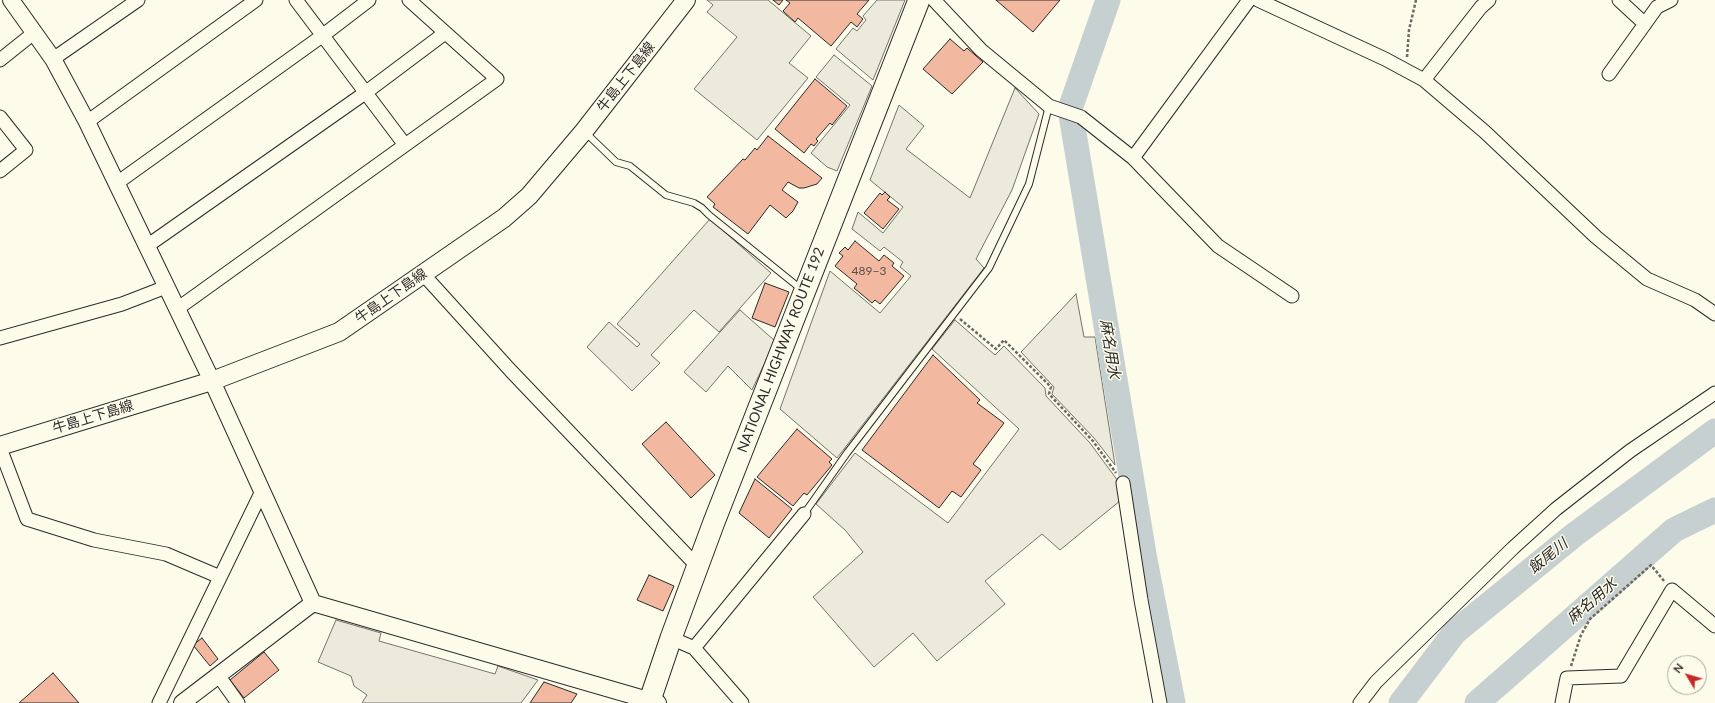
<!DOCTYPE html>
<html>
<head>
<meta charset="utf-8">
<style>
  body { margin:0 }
  #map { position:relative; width:1715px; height:703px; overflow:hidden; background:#fdfbea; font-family:Lato,sans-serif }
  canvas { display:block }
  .north { position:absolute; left:1667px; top:655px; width:40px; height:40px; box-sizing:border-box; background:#fdfbea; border:1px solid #a9a89e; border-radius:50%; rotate:308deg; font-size:11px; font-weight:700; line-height:16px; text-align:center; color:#2b2b2b }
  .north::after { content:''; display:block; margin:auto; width:14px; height:18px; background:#c62828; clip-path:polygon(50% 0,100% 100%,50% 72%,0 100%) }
</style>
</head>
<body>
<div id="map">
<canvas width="1715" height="703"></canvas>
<div class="north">N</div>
</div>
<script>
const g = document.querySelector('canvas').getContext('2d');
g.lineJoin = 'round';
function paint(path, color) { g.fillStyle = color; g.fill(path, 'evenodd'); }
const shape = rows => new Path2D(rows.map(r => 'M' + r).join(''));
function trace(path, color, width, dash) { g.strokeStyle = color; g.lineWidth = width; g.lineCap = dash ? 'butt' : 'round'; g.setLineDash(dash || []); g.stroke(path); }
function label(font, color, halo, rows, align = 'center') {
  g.font = font + ' Lato,"Noto Sans JP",sans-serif'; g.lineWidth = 3; g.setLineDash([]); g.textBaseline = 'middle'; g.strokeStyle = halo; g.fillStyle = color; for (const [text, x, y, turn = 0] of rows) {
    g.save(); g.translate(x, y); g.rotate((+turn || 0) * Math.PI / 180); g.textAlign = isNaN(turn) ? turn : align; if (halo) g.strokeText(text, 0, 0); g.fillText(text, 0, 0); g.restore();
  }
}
const parking = shape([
  [707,0,768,0,811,36,789,63,808,78,757,140,694,89,737,37,707,12,713,5,707,0],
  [877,0,905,0,873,80,836,49,853,28,857,31,866,20,863,16,877,0],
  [834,55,872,86,837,171,827,167,811,153,850,105,816,77,834,55],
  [1015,88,1039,114,1012,190,976,259,984,268,837,458,780,409,830,271,880,313,911,276,900,267,903,262,884,247,880,251,852,229,858,212,883,233,903,207,870,180,899,105,924,126,906,149,970,198,1015,88],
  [710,219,771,273,719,332,694,310,651,355,660,363,632,391,587,347,609,322,637,347,640,344,617,324,710,219],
  [1076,294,1084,337,1095,337,1115,465,1094,438,1052,394,1054,387,1021,352,1076,294],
  [740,310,775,341,752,390,728,366,706,392,684,372,740,310],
  [955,320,995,355,1004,346,1045,388,1046,396,1090,443,1118,481,1121,500,1060,550,1042,534,985,581,1005,604,937,661,913,633,874,667,813,597,863,552,845,530,816,504,855,453,948,523,1019,429,932,349,955,320],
  [336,620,381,633,379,641,495,674,498,666,538,680,521,703,362,703,367,695,354,686,351,676,318,662,336,620]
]);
paint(parking, '#eceadb');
trace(parking, '#74746e', 1);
trace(shape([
  [1108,0,1070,109,1145,560,1173,703],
  [1401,703,1455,632,1574,535,1715,431],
  [1477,703,1674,530,1715,510]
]), '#c7d0d0', 25);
const building = shape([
  [773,0,783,0,779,5,773,0],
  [786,0,869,0,857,14,863,19,857,27,851,22,831,46,798,18,795,22,783,11,790,3,786,0],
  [996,0,1060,0,1033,32,996,0],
  [950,39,964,51,967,48,983,62,952,94,923,69,950,39],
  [815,79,847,106,832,125,830,123,816,139,818,141,814,146,811,144,804,153,775,129,815,79],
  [768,136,822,178,817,184,804,188,799,188,788,182,782,190,798,202,793,211,786,218,770,205,748,234,713,207,715,204,707,197,743,159,745,160,755,148,757,150,768,136],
  [885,192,890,197,887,200,899,209,883,229,864,213,880,193,882,195,885,192],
  [855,241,879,261,884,255,894,263,892,266,904,276,880,304,875,300,872,303,854,288,857,284,835,266,843,256,839,253,845,247,848,250,855,241],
  [765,283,789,292,775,327,752,318,765,283],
  [933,355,980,400,977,403,1004,423,973,464,981,470,961,497,952,491,939,508,862,450,933,355],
  [666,422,715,475,691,498,642,444,666,422],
  [797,429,832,459,829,462,832,465,807,495,804,493,793,506,757,477,797,429],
  [755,479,792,509,769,538,739,513,755,479],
  [649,575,674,586,663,611,637,600,649,575],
  [202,638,218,659,210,666,193,645,202,638],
  [264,652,279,670,244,698,230,680,264,652],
  [53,673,79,703,19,703,53,673],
  [544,682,577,694,571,703,530,703,544,682]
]);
paint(building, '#f2b8a0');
trace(building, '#2b2b2b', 1);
const service = shape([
  [585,132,616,162,630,166,666,195,694,203,702,208,709,215,801,289],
  [804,514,847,453,989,268,1029,184,1049,106]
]);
const minor = shape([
  [296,0,405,145],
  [934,0,981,50,1049,106,1081,117,1133,158,1249,0],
  [1258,0,1385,59,1424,80,1485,132,1596,237,1647,279,1695,300,1715,314],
  [1619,0,1645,24],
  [53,59,138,0],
  [0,60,35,32],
  [1609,74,1657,7,1671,0],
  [1424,80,1481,7,1489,0],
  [0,117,26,150,0,171],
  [87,122,256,0],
  [1133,158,1218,246,1292,296],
  [117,183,322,36,369,0],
  [147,246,365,93,445,33],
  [423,274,511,371,698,567],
  [177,309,497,79,409,0],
  [0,338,122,304,166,287],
  [0,448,27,519,94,540,166,554,220,577],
  [1123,483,1141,600,1160,703],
  [671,638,694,648,804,514],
  [694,648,742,703],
  [218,675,238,703],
  [159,703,262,491],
  [1360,703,1376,682,1513,548,1556,509,1630,451,1715,393],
  [1562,703,1567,678,1621,676,1672,590,1715,626]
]);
const tertiary = shape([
  [11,0,53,59,87,122,212,381,313,603,658,703],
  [182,703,313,603]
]);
const secondary = shape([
  [0,446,212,381,339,332,504,218,529,196,584,131,686,0]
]);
const trunk = shape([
  [649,703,671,638,714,522,919,0]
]);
trace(service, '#2b2b2b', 8);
trace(minor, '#2b2b2b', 15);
trace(tertiary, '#2b2b2b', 18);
trace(secondary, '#2b2b2b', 20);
trace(trunk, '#2b2b2b', 23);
trace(shape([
  [1407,57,1409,30,1416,0],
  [960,319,996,349,1004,340,1051,387,1049,394,1093,441,1116,473],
  [1571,666,1581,635,1590,619,1651,565,1664,581]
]), '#6a6964', 2.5, [3, 2]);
trace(service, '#fdfbea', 6);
trace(minor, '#fdfbea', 13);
trace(tertiary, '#fdfbea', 16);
trace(secondary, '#fdfbea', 18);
trace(trunk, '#fdfbea', 21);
label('12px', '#5d4e48', null, [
  ["489−3",869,271]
]);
label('14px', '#2b2b2b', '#fdfbea', [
  ["牛島上下島線",626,77,-52],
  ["牛島上下島線",391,296,-35],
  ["NATIONAL HIGHWAY ROUTE 192",781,350,-69],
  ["牛島上下島線",93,417,-17]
]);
label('italic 15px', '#2b2b2b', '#fdfbea', [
  ["麻名用水",1110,349,81],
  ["飯尾川",1548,556,-39],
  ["麻名用水",1592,601,-41]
]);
</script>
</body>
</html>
